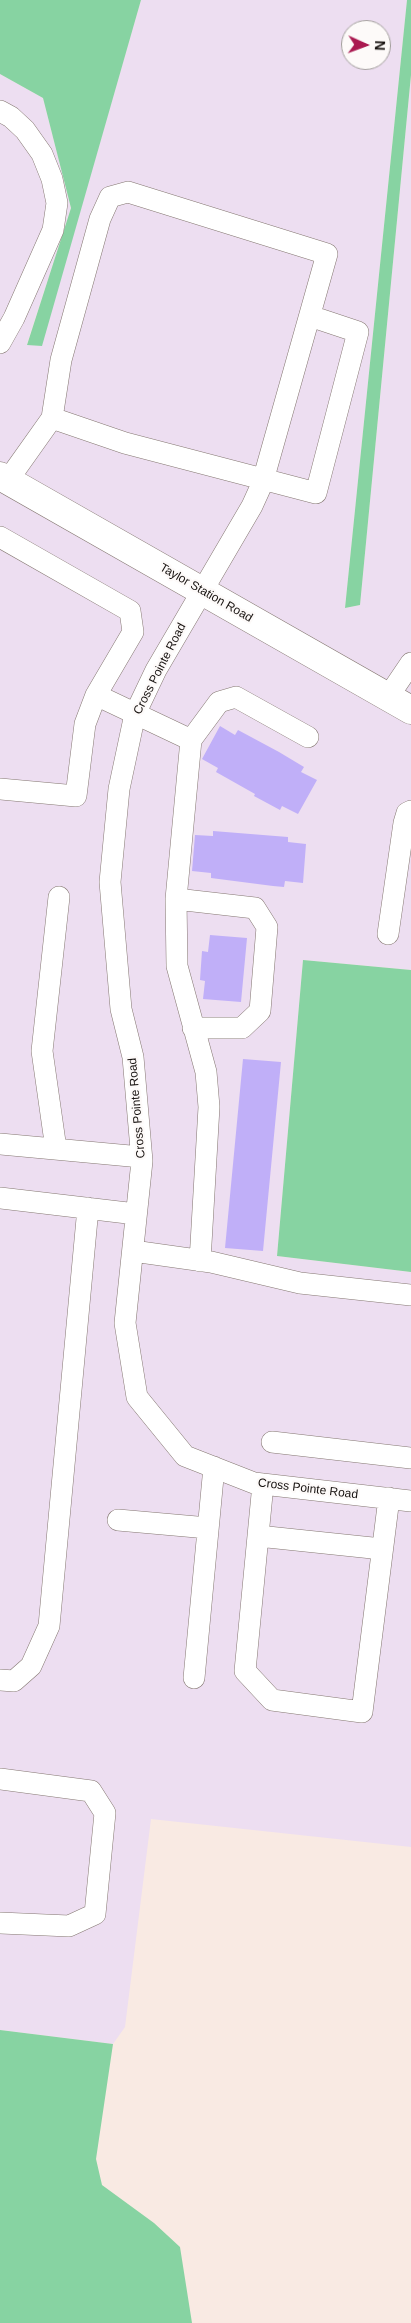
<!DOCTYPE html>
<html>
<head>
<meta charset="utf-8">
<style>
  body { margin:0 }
  #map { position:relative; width:411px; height:2323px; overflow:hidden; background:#f9eae3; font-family:Helvetica,sans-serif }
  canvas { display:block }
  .north { position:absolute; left:341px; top:20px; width:50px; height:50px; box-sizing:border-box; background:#fdfaf9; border:1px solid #a19d9b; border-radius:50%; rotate:92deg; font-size:14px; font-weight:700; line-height:20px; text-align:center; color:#16110f }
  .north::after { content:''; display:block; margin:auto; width:18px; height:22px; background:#aa1950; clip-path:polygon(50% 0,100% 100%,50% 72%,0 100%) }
</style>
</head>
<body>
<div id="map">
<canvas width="411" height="2323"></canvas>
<div class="north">N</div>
</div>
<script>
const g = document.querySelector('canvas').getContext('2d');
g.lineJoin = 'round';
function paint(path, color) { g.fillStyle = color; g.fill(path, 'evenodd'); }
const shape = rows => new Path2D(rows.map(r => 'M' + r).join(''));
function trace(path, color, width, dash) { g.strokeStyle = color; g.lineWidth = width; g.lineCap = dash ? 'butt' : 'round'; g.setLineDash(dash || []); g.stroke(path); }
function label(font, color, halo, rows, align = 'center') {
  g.font = font + ' Helvetica,sans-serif'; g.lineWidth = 4.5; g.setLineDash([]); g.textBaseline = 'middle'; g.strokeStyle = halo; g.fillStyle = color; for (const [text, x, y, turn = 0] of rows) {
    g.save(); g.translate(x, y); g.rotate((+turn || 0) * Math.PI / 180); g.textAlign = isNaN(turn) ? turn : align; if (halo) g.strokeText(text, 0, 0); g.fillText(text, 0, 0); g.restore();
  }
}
paint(shape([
  [141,0,407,0,345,608,360,605,411,75,411,970,303,960,277,1256,411,1272,411,1847,151,1819,125,2027,113,2044,0,2030,0,74,43,98,71,208,27,344,41,346],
  [351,30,381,30,381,60,351,60]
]), '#eddef1');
paint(shape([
  [0,0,141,0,42,346,27,345,71,208,43,98,0,74],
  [407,0,411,0,411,75,360,605,345,608],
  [303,960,411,970,411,1272,277,1256],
  [0,2030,113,2044,96,2159,102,2185,154,2223,180,2247,192,2323,0,2323]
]), '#87d3a2');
paint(shape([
  [220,726,235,735,238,730,279,752,304,767,301,772,317,780,298,814,282,806,280,810,254,796,255,794,216,772,218,768,202,759],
  [213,831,288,837,288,842,306,844,303,883,285,881,284,887,273,886,211,878,211,873,192,871,195,835,213,836],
  [210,935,247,938,241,1002,203,999,205,981,200,980,202,951,208,952],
  [243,1059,281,1062,263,1251,225,1248]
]), '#c0aff8');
const minor = shape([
  [0,111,11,117,25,130,42,154,52,179,57,203,53,230,14,318,0,343],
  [52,418,125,443,316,493,358,332,310,316],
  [8,480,52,418,61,360,100,219,110,197,128,192,327,254,262,484,252,506,156,670,135,714,119,789,110,882,121,1009,133,1057,142,1161,125,1323,137,1397,185,1456,254,1483,411,1501],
  [0,537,130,611,133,632,96,695,85,724,76,796,0,789],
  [96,695,191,740,176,899,177,966,206,1072,209,1107,200,1261],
  [388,697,411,663],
  [191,740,219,702,236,697,308,737],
  [176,899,255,908,267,927,260,1011,242,1028,193,1028],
  [388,934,404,823,407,813,411,811],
  [0,1144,141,1157],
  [56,1149,42,1051,59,897],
  [0,1198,136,1214],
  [133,1251,211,1262,300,1283,411,1295],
  [272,1442,411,1458],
  [263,1484,245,1671,272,1700,362,1712,389,1498],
  [118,1520,208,1528],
  [258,1536,382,1549],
  [194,1678,214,1467],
  [0,1680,14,1681,31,1666,49,1626,88,1208],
  [0,1779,91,1791,105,1813,95,1914,69,1926,0,1923]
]);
const major = shape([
  [0,476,411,710]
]);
trace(minor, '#857872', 22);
trace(major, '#857872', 29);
trace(minor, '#fff', 21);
trace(major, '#fff', 28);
label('12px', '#16110f', '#fdfaf9', [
  ["Taylor Station Road",206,593,30],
  ["Cross Pointe Road",160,669,-63],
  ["Cross Pointe Road",137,1108,-95],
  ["Cross Pointe Road",308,1489,7]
]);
</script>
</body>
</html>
